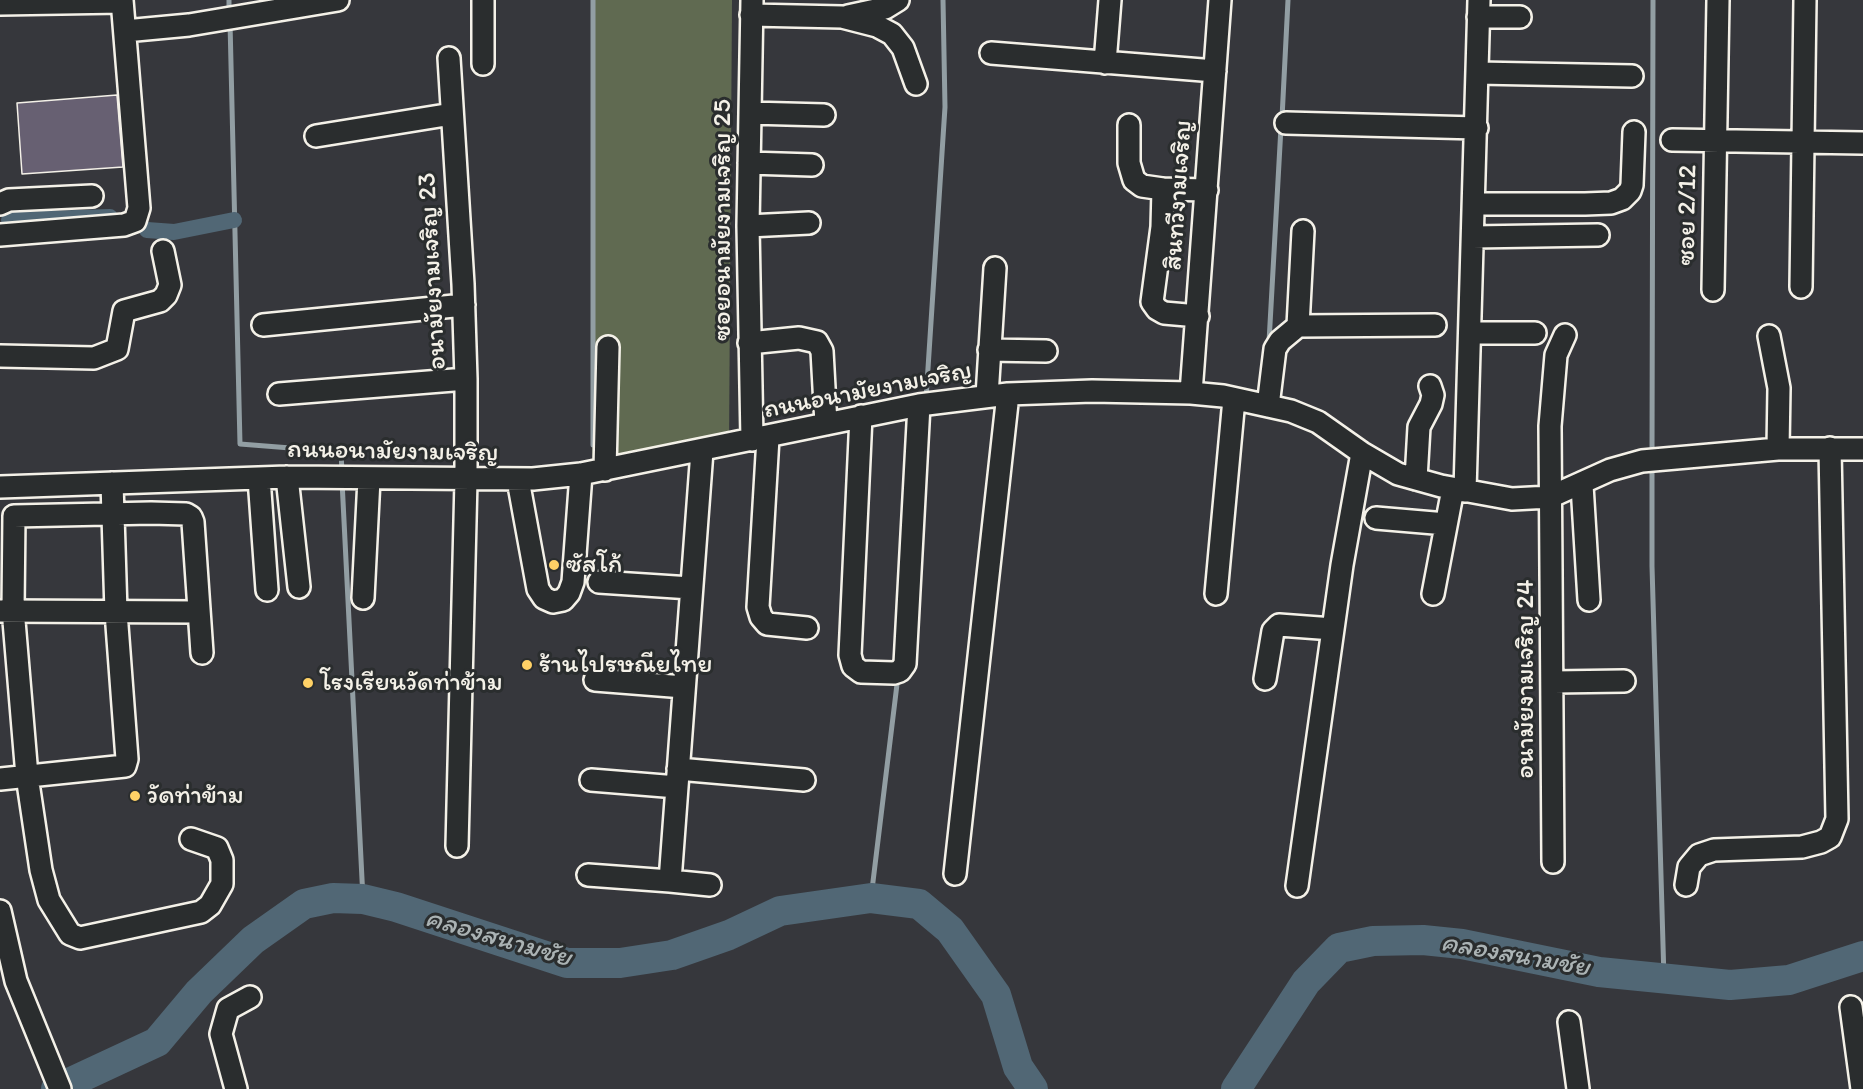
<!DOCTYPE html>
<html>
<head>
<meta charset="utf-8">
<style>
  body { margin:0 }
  canvas { display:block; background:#36373c }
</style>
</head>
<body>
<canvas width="1863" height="1089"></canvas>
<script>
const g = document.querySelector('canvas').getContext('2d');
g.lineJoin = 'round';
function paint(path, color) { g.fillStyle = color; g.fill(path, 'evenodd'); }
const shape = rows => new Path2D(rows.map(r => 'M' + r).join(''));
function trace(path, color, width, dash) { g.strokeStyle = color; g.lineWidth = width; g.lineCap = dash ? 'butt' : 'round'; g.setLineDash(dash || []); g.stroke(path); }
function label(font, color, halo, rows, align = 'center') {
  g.font = font + ' Itim,"Playpen Sans Thai",sans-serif'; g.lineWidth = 6; g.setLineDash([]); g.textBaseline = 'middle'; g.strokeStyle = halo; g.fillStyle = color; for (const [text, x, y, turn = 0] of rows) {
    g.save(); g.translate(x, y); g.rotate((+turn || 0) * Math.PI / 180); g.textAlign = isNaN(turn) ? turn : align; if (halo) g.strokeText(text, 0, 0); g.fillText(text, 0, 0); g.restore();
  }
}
paint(shape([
  [593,0,732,0,729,445,592,474]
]), '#606a51');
trace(shape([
  [229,0,229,13],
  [230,22,240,444,341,452,342,472],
  [1282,118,1288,0],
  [1269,342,1281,127],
  [926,399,945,107,943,0],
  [593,445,593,0],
  [1652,454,1653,0],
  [1652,464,1652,566,1664,979],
  [342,481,363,899],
  [871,898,898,676]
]), '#929ea3', 5);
trace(shape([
  [9,220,110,217],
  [147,230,174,232,234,220]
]), '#516775', 16);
trace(shape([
  [56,1089,157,1042,199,992,253,940,304,904,333,898,363,899,396,907,567,963,620,963,672,955,729,935,780,911,871,898,919,904,950,930,996,995,1018,1067,1033,1089],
  [1236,1089,1306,982,1339,948,1373,941,1423,940,1462,944,1599,972,1730,985,1789,980,1863,956]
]), '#516775', 30);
const building = shape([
  [117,95,123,167,22,174,17,103,117,95]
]);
paint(building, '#676072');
trace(building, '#f4f1e8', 1.5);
const minor = shape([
  [752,0,748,226,752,440],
  [0,4,122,2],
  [751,15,842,17,877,26,892,34,903,48,916,84],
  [848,16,885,8,898,0],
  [1478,17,1520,17],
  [125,31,189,25,338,0],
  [991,53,1215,71],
  [449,58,463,284,466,379,466,480,457,846],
  [1105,63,1110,0],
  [483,64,483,0],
  [1478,73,1632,76],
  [750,113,824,115],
  [1286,123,1477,128],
  [1129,125,1129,163,1134,180,1142,186,1163,189,1207,190],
  [316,136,452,114],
  [1672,140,1863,143],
  [749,163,812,165],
  [1163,189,1162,227,1152,302,1157,309,1164,313,1198,316],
  [0,204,9,200,92,196],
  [1474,204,1585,204,1611,203,1622,199,1630,191,1632,185,1634,132],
  [748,226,809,223],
  [0,235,124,225,135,221,139,208,122,0],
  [1473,237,1598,235],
  [1801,287,1805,0],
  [1713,290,1718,0],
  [263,325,464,305],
  [1298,326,1435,325],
  [1471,333,1535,333],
  [1769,336,1779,388,1778,449],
  [749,343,799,338,817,342,822,351,826,424],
  [989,350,1046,351],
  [0,356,94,358,117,349,124,311,160,301,166,295,170,285,163,251],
  [1191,393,1220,0],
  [279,394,466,379],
  [987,396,995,268],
  [1268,406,1275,349,1280,341,1298,326,1303,231],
  [861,416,850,655,853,666,861,672,894,673,900,671,905,664,919,405],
  [768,438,758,607,761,617,767,624,807,628],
  [605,470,608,347],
  [287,477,299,587],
  [259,478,267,590],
  [1416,479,1419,427,1431,404,1433,395,1430,386],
  [518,480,538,589,544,598,553,602,563,600,569,593,573,582,581,474],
  [1582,485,1589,600],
  [0,487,287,477,533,479,581,474,919,405,1008,394,1092,391,1191,393,1223,396,1291,411,1318,422,1362,453,1398,474,1441,486,1512,499,1550,497,1610,470,1642,461,1778,449,1863,449],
  [1465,491,1479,0],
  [1376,518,1446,524],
  [599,582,691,588],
  [1216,594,1234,399],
  [1433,594,1453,489],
  [363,598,369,479],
  [0,611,197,612],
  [1265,679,1273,631,1279,625,1333,629],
  [595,680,684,687],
  [1554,682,1624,681],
  [678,769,804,780],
  [0,779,125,766,127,759,116,612,112,483],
  [591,780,677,787],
  [191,839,217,848,222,860,222,884,210,905,201,912,80,938,70,934,49,900,41,870,27,776,13,609,14,516,151,513,186,514,191,517,193,522,202,653],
  [1553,862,1550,426,1556,355,1565,335],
  [955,874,1008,394],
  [588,875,670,881,702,451],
  [670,881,710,885],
  [1686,885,1689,867,1699,855,1714,850,1802,847,1821,842,1830,837,1837,819,1830,448],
  [1297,886,1342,565,1362,453],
  [0,911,16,981,60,1089],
  [1851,1007,1862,1089],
  [1569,1022,1578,1089],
  [236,1089,221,1034,228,1009,250,997]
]);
trace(minor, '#f4f1e8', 26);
trace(minor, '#2a2d2e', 21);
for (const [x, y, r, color] of [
  [554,565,6,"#ffd166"],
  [527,665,6,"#ffd166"],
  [308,683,6,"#ffd166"],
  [135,796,6,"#ffd166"]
]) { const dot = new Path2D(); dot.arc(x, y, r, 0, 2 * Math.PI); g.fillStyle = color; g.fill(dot); trace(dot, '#2a2d2e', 2); }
label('26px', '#f4f1e8', '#2a2d2e', [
  ["สินทวีงามเจริญ",1179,195,-86],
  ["ซอย 2/12",1688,215,-89],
  ["ซอยอนามัยงามเจริญ 25",723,220,-90],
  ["อนามัยงามเจริญ 23",433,271,-93],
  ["ถนนอนามัยงามเจริญ",868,391,-11],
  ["ถนนอนามัยงามเจริญ",393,452,1],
  ["อนามัยงามเจริญ 24",1526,679,-90]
]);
label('26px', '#f4f1e8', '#2a2d2e', [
  ["ซัสโก้",566,565],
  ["ร้านไปรษณียไทย",539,665],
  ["โรงเรียนวัดท่าข้าม",320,683],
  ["วัดท่าข้าม",147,796]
], 'left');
label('italic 27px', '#abb3b4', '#2a2d2e', [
  ["คลองสนามชัย",498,939,16],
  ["คลองสนามชัย",1515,956,10]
]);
</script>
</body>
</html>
